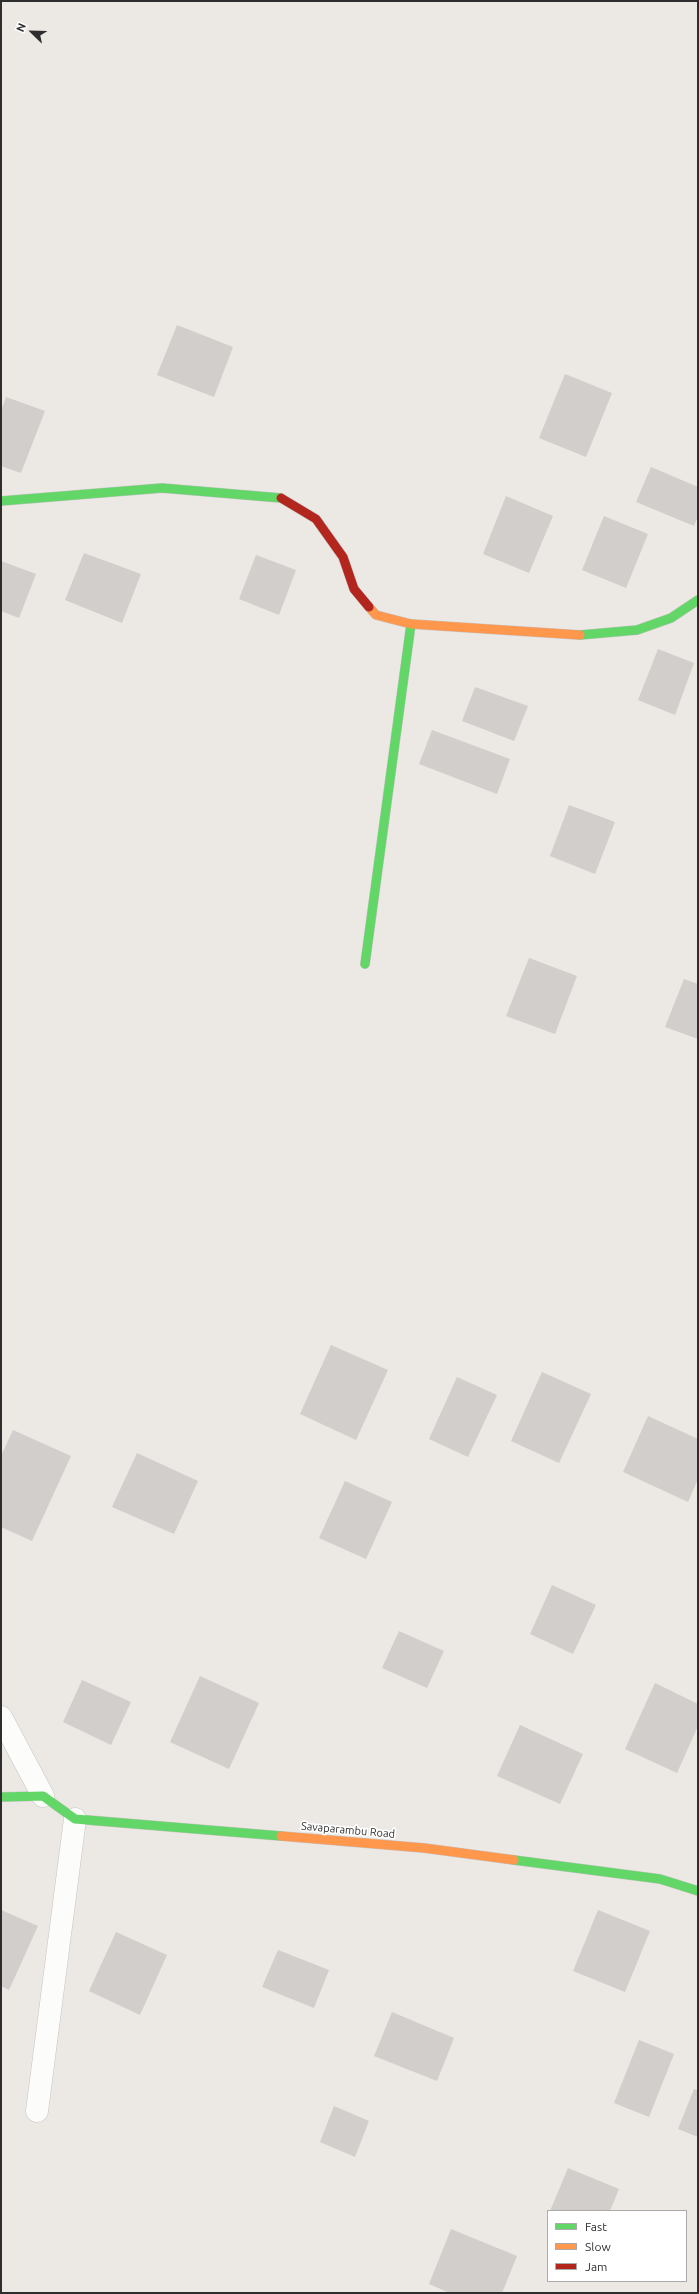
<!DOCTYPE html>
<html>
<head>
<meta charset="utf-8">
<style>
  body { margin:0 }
  #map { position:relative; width:699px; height:2294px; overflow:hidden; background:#ece8e4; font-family:Ubuntu,sans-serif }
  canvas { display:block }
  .frame { position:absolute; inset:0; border:2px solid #2e2e2e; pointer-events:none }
  .legend { position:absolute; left:547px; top:2210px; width:140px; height:72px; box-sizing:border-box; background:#fff; border:1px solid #ababab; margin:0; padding:5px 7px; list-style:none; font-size:12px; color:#2e2e2e }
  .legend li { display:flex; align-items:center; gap:8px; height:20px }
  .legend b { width:20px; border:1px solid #ababab }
  .north { position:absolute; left:12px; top:12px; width:40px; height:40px; -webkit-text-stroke:3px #fff; paint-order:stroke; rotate:293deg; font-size:11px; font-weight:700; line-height:16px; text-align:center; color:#2e2e2e }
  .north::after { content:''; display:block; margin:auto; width:14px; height:18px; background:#2e2e2e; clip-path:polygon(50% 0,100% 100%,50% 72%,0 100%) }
</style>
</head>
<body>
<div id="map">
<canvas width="699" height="2294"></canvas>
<div class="frame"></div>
<ul class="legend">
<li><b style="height:5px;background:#63d668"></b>Fast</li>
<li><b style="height:5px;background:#ff974d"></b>Slow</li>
<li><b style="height:5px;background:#b3261e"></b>Jam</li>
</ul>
<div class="north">N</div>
</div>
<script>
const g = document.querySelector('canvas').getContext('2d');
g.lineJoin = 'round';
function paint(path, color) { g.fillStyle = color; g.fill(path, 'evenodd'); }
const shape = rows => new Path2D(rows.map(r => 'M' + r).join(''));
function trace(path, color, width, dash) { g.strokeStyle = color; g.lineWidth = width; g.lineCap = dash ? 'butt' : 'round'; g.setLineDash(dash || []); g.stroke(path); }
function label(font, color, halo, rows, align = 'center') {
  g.font = font + ' Ubuntu,sans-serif'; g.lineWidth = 3.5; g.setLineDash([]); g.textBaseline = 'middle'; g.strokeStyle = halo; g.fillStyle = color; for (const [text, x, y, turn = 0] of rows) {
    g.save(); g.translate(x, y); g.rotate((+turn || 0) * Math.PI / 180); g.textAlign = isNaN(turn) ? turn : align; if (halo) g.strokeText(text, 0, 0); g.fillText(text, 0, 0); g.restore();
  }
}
paint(shape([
  [177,325,233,347,214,397,157,375],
  [565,374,612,393,586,457,539,438],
  [6,397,45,411,21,473,1,466,1,411],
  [651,467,698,487,698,516,694,526,636,502],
  [506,496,553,516,529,573,483,554],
  [604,516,648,534,626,588,582,570],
  [84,553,141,574,122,623,65,600],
  [256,555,296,570,279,615,239,599],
  [1,561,36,574,19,618,1,611],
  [658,649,694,663,675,715,638,700],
  [475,687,528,706,514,741,462,721],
  [432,730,510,759,497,794,419,764],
  [569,805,615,822,595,874,550,856],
  [529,958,577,976,555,1034,506,1016],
  [684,979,698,984,698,1039,665,1027],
  [331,1345,388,1370,356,1440,300,1414],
  [542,1372,591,1394,559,1463,511,1441],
  [457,1377,497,1395,468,1457,429,1439],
  [648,1416,698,1439,698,1479,688,1502,623,1472],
  [13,1430,71,1456,32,1541,1,1527,1,1456],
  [137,1453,198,1481,174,1534,112,1507],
  [345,1481,392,1502,366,1559,319,1538],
  [552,1585,596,1605,573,1654,530,1634],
  [399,1631,444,1651,427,1688,382,1668],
  [200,1676,259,1703,229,1769,170,1742],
  [82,1680,131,1702,111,1745,63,1722],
  [655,1683,698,1704,698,1726,677,1773,625,1749],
  [520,1725,583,1754,560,1804,497,1776],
  [1,1910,38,1926,9,1990,1,1986],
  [598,1910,650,1931,625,1992,573,1971],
  [116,1932,167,1955,140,2015,89,1991],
  [278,1950,329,1970,314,2008,262,1987],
  [392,2012,454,2038,437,2081,374,2056],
  [639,2040,674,2054,649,2117,614,2103],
  [694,2089,698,2090,698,2137,678,2129],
  [334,2106,369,2121,355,2157,320,2142],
  [568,2168,619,2189,610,2211,550,2211],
  [451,2229,517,2256,502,2293,450,2293,429,2284]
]), '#d1cecb');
const street = shape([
  [1,1717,43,1796],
  [37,2111,75,1819]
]);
const fast = shape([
  [1,501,162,488,281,498],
  [580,635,637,630,671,618,698,600],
  [365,964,411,624],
  [1,1797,43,1796,75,1819,281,1836],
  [514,1860,660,1879,698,1891]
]);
const slow = shape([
  [369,607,376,615,411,624,580,635],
  [281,1836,424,1848,514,1860]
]);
const jam = shape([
  [281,498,316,519,343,557,354,589,369,607]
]);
trace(street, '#c5c4c5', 23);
trace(fast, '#c5c4c5', 10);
trace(slow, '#c5c4c5', 10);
trace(jam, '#c5c4c5', 10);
trace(street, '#fcfcfb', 22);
trace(fast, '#63d668', 9);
trace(slow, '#ff974d', 9);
trace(jam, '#b3261e', 9);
label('11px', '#2e2e2e', '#fff', [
  ["Savaparambu Road",348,1830,5]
]);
</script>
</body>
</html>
